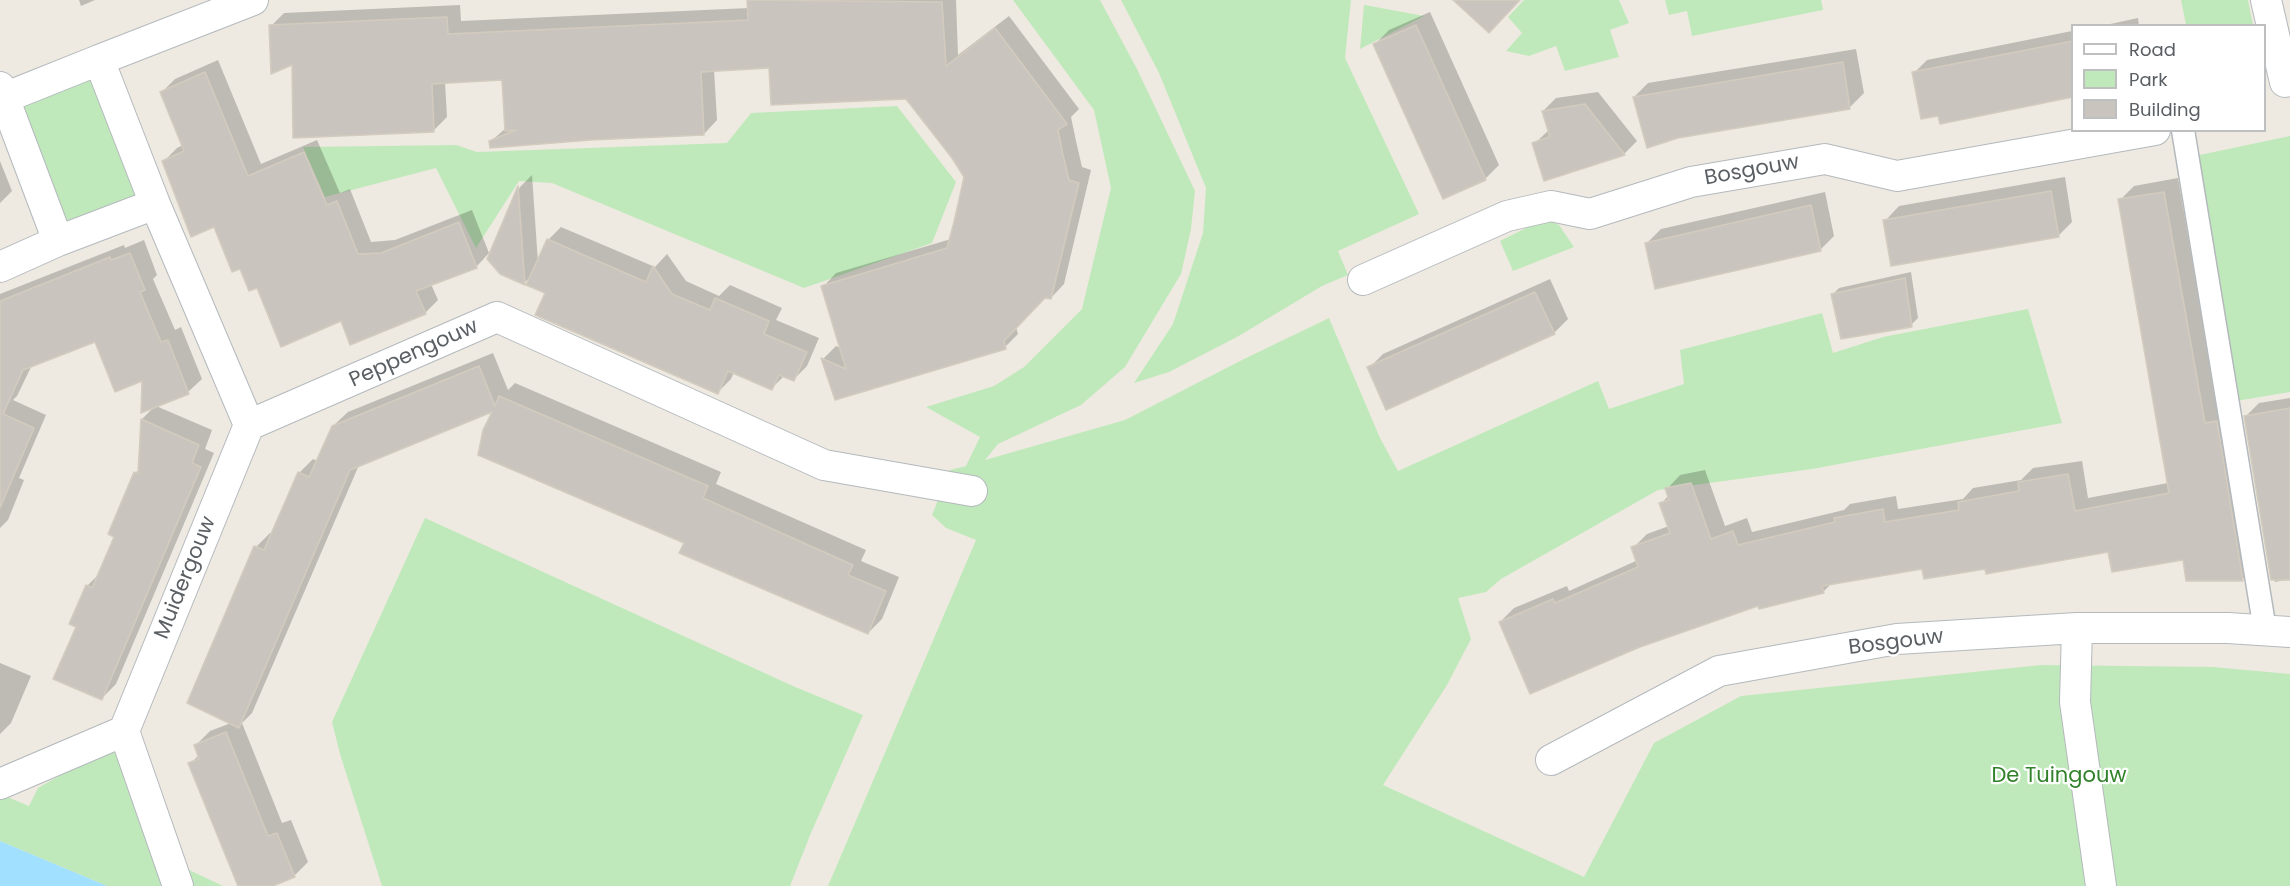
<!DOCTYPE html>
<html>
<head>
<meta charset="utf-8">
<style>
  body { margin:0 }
  #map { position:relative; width:2290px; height:886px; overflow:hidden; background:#eeeae1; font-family:Poppins,sans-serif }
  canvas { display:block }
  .legend { position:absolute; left:2071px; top:24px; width:195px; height:108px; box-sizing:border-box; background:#fff; border:2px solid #bdbfc1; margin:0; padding:8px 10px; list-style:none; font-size:18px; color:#5a5f64 }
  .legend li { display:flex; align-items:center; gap:12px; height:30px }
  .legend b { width:30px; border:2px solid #bdbfc1 }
</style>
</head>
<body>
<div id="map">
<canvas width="2290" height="886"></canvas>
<ul class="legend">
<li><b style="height:8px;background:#fff"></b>Road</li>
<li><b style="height:16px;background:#c0e9bb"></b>Park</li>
<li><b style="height:16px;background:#c9c5be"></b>Building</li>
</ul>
</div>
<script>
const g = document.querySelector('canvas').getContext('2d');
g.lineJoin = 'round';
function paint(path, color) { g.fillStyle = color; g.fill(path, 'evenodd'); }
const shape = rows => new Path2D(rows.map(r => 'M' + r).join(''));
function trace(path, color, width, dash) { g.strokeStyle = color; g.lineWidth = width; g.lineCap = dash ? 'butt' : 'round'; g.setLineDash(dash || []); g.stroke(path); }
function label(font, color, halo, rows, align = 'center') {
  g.font = font + ' Poppins,sans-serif'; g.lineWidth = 4.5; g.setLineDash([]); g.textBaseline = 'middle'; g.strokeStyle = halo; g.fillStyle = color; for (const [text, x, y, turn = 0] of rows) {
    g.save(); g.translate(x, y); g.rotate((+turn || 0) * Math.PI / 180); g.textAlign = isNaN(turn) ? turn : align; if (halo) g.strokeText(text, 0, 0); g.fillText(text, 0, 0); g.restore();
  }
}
paint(shape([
  [1013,0,1100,0,1137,69,1195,191,1191,229,1181,274,1125,367,1081,405,998,444,985,460,1125,420,1244,359,1329,318,1380,438,1398,471,1598,381,1609,409,1684,384,1680,350,1822,313,1833,353,1883,337,2028,309,2062,423,1812,469,1658,490,1501,579,1486,592,1458,598,1471,639,1447,685,1383,785,1584,877,1654,743,1741,696,2041,665,2213,667,2290,674,2290,886,828,886,976,540,946,528,932,515,950,470,966,466,980,437,926,407,994,386,1024,367,1082,309,1111,188,1094,110],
  [1121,0,1351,0,1345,58,1419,214,1338,251,1348,275,1322,286,1237,337,1169,372,1134,383,1173,324,1203,233,1206,188,1159,73],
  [1524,0,1619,0,1629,23,1610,30,1619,57,1565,71,1556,46,1529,56,1506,51,1522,33,1508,17],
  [1665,0,1821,0,1823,10,1692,36,1687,11,1669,15],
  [2181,0,2248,0,2253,25,2186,25],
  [1364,5,1365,5,1424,16,1360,49],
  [91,75,138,195,65,224,19,105],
  [897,106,956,182,932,243,804,288,552,183,519,181,476,248,436,168,325,197,303,147,456,145,477,152,727,143,751,113],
  [2290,136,2290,392,2236,401,2190,157],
  [1550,221,1559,225,1574,247,1513,271,1500,241,1538,222],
  [425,518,793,686,863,715,811,833,790,886,382,886,340,754,332,722],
  [116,750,153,853,223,886,107,886,0,841,0,794,29,806,38,788,73,768]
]), '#c0e9bb');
paint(shape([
  [0,841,107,886,0,886]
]), '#a1e0ff');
paint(shape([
  [79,0,95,0,81,6],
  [748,0,956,0,958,55,1009,16,1079,109,1071,117,1076,141,1082,167,1091,170,1064,284,1051,298,1045,296,1016,327,1018,334,1005,347,836,398,823,359,836,346,841,348,823,287,836,273,951,239,966,177,953,157,907,98,770,67,714,69,717,120,704,134,490,142,506,128,504,79,445,82,447,117,434,130,293,63,271,26,284,13,460,5,461,21,749,8],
  [1430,12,1499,165,1485,179,1375,44,1389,30],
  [2138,18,2139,26,2101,26],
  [2072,31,2072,96,1939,114,1914,73,1927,60],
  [1856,49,1864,93,1850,107,1634,97,1648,83],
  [218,60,261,164,317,140,340,193,350,189,371,242,395,240,472,210,489,253,477,266,431,284,438,300,425,313,342,319,257,286,241,267,215,225,164,161,177,148,183,145,162,92,175,79],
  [1598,92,1637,141,1624,154,1534,144,1549,130,1543,111,1556,98],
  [0,161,12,191,0,203],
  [532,175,538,263,548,240,561,227,655,267,667,254,686,281,719,296,730,285,782,308,776,320,819,338,807,366,794,379,785,375,772,388,734,372,731,379,717,393,547,292,533,275,524,283,489,258,520,187],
  [2065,177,2072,222,2058,236,1885,221,1899,206],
  [2178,178,2218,410,2256,565,2243,579,2184,559,2109,551,1986,567,1923,568,1832,583,1823,592,1759,604,1500,622,1514,608,1567,586,1569,591,1638,560,1633,548,1647,534,1669,526,1661,504,1669,495,1667,489,1680,475,1705,470,1725,526,1747,518,1752,532,1844,510,1850,504,1896,496,1898,509,1963,499,1973,488,2021,480,2033,468,2082,461,2088,498,2168,483,2120,200,2134,186],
  [1825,192,1834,236,1820,250,1647,243,1661,229],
  [144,240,157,275,153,279,175,330,181,327,202,379,188,392,156,406,212,430,205,449,214,453,116,684,102,698,78,626,87,586,100,573,115,536,135,473,140,469,142,419,155,406,144,379,96,340,32,365,17,396,13,400,46,415,19,478,24,480,8,520,0,528,0,294,124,245,125,248],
  [1911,272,1918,318,1911,325,1833,294,1839,288],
  [1550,279,1568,319,1554,333,1369,368,1383,354],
  [493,353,508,390,515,383,721,472,716,484,866,550,861,561,899,577,882,619,868,633,686,542,495,410,359,465,252,713,242,723,282,823,291,820,308,862,294,876,268,886,239,886,190,764,199,755,196,745,210,731,231,723,256,547,270,533,272,534,299,473,313,459,318,461,333,426,348,412],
  [2290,398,2290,579,2275,582,2245,417,2259,403],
  [0,663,31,676,11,723,0,734]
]), '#0003');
const building = shape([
  [747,0,942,2,946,66,995,28,1067,124,1058,130,1063,155,1069,180,1079,183,1051,299,1045,298,1004,341,1006,349,835,400,821,358,846,369,821,286,947,248,954,222,964,177,952,158,906,99,771,105,769,68,701,72,704,135,591,140,490,148,489,141,516,130,505,131,502,80,432,84,434,132,293,138,292,65,271,74,269,25,447,17,448,34,687,23,748,20,747,0],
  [1453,0,1520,0,1489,33,1453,0],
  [1416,25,1486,180,1443,199,1373,44,1416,25],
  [2073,41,2073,97,1940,124,1938,116,1921,119,1912,72,2073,41],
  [1843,62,1850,109,1678,138,1647,148,1633,97,1843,62],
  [205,72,248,176,304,152,327,205,337,201,358,254,381,253,459,222,477,268,416,291,426,314,350,345,341,321,281,347,257,288,249,291,240,269,232,272,214,227,191,237,162,161,184,151,160,92,205,72],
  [1585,104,1625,155,1544,181,1532,143,1550,137,1542,111,1585,104],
  [518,186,525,285,500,274,487,259,518,186],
  [2051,191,2059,237,1891,266,1883,220,2051,191],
  [2164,192,2205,423,2217,421,2243,581,2186,581,2183,560,2112,572,2108,552,1986,574,1985,569,1924,579,1922,569,1822,586,1824,593,1759,609,1758,606,1640,647,1530,694,1499,622,1553,599,1555,603,1638,567,1631,547,1670,533,1659,503,1669,500,1665,488,1691,483,1711,539,1733,531,1738,545,1835,522,1834,518,1883,509,1885,522,1959,510,1958,502,2019,491,2018,482,2068,474,2075,511,2169,493,2118,199,2164,192],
  [1811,205,1821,251,1655,289,1645,243,1811,205],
  [547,239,646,282,653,266,672,294,710,310,715,298,769,321,764,334,807,352,794,381,779,375,772,390,728,371,718,394,535,315,545,293,526,285,547,239],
  [130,253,145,290,140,292,161,342,168,340,189,394,141,413,142,381,115,392,95,342,23,370,3,414,34,428,0,508,0,301,110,257,111,260,130,253],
  [1905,278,1912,327,1841,339,1831,294,1905,278],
  [1535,292,1555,334,1386,410,1367,367,1535,292],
  [479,366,495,406,499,396,708,486,703,498,853,565,848,575,886,591,868,634,679,553,684,543,478,455,483,430,492,412,350,470,239,728,187,703,254,546,264,550,298,472,309,477,332,426,479,366],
  [2290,408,2290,580,2271,580,2244,416,2290,408],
  [141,419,199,445,192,463,201,467,102,700,53,679,76,627,69,624,86,585,92,588,114,537,108,534,134,472,138,474,141,419],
  [226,732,268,836,277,833,295,877,273,886,238,886,188,763,199,759,194,745,226,732]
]);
paint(building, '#c9c5be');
trace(building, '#d4cbbf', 1.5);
const pedestrian = shape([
  [2183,130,2265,630]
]);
const minor = shape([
  [253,0,99,60,155,204,249,425,497,317,824,465,972,491],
  [2266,0,2285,82],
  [0,87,58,241,155,204],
  [4,98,99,60],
  [0,267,58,241],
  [1363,280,1507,216,1551,206,1590,214,1691,182,1825,159,1897,176,2155,130],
  [2077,628,2075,702,2101,886],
  [1551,760,1719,671,1897,639,2077,628,2228,628,2290,632],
  [0,784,124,731],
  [178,886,124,731,249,425]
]);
trace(pedestrian, '#b4b9bd', 25);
trace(minor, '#b4b9bd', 32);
trace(pedestrian, '#fff', 22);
trace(minor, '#fff', 30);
label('21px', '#5a5f64', '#fff', [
  ["Bosgouw",1752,171,-10],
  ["Peppengouw",414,354,-24],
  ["Muidergouw",186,578,-68],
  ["Bosgouw",1896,643,-7]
]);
label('21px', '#31822b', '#fff', [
  ["De Tuingouw",2059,777]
]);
</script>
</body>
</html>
